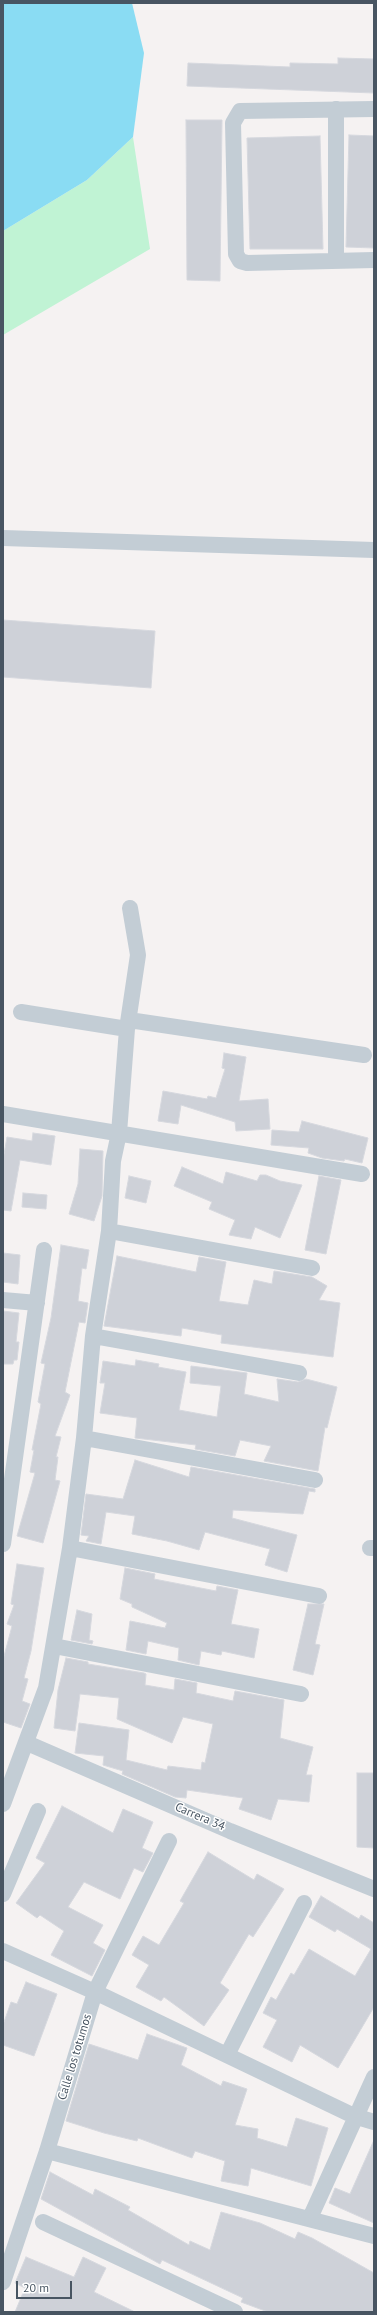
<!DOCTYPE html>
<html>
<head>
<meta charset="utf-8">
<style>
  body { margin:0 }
  #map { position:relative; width:377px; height:2315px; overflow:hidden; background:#f5f2f2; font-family:"PT Sans",sans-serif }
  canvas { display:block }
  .frame { position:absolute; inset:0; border:4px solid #485562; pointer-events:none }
  .scale { position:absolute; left:16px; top:2281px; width:56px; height:18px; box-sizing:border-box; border:2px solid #485562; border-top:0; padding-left:5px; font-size:12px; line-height:14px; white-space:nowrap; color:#485562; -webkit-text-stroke:3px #fff; paint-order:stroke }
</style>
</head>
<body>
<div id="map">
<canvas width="377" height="2315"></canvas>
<div class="frame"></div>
<div class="scale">20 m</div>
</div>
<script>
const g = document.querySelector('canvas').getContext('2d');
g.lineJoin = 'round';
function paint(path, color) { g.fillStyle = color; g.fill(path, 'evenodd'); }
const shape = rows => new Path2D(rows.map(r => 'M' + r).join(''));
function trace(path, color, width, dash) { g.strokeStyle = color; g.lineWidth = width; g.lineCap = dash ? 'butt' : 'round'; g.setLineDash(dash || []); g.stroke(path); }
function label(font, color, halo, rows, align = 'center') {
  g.font = font + ' "PT Sans",sans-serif'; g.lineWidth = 3; g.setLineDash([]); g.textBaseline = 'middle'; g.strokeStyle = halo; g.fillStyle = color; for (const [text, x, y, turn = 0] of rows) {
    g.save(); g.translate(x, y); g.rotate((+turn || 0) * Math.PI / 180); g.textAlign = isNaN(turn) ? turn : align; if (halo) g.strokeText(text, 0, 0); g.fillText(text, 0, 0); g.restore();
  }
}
paint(shape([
  [133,137,150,249,3,335,3,231,87,180]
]), '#c0f3d4');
paint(shape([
  [3,3,132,3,144,53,133,137,87,180,3,231]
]), '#8adcf3');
const building = shape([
  [338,58,374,59,374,93,187,86,188,63,290,67,290,63,338,64,338,58],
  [186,120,222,120,220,281,187,280,186,120],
  [349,135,374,136,374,248,346,247,349,135],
  [320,136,323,249,250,249,247,138,320,136],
  [3,620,155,631,151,688,3,677,3,620],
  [224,1053,246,1057,239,1101,268,1099,270,1129,236,1131,235,1122,181,1105,178,1124,158,1121,163,1091,207,1099,208,1096,216,1098,225,1069,222,1068,224,1053],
  [302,1121,368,1138,362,1163,345,1159,344,1161,322,1158,308,1153,309,1148,271,1145,272,1130,299,1132,302,1121],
  [33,1133,55,1136,51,1165,20,1160,11,1211,3,1210,3,1160,7,1137,32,1141,33,1133],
  [80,1149,103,1151,102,1196,94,1221,69,1214,78,1184,80,1149],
  [182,1167,223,1184,226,1172,257,1181,260,1175,266,1175,280,1181,302,1185,280,1238,255,1227,251,1239,229,1235,235,1220,209,1209,212,1202,174,1186,182,1167],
  [129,1176,151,1181,146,1203,125,1198,129,1176],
  [319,1176,341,1180,326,1254,305,1250,319,1176],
  [23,1193,47,1195,46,1209,22,1207,23,1193],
  [61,1245,89,1250,86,1269,82,1268,78,1301,88,1303,85,1323,79,1322,65,1392,70,1395,55,1436,61,1437,56,1457,58,1457,55,1480,60,1481,43,1543,17,1536,35,1473,30,1472,34,1450,32,1450,41,1404,38,1402,45,1364,41,1363,51,1318,61,1245],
  [3,1253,20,1255,18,1284,3,1282,3,1253],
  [117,1256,196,1272,199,1257,226,1262,219,1301,248,1305,254,1280,272,1284,274,1271,312,1277,327,1286,319,1300,340,1303,333,1357,221,1343,222,1335,182,1328,181,1336,104,1326,117,1256],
  [3,1311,19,1313,16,1342,19,1342,17,1360,14,1360,13,1364,3,1364,3,1311],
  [136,1360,159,1364,158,1367,186,1372,179,1410,217,1417,221,1386,190,1383,191,1366,247,1373,244,1394,279,1402,277,1379,298,1382,306,1379,337,1387,327,1428,325,1427,318,1471,264,1461,271,1446,240,1440,235,1456,195,1449,196,1445,135,1438,137,1418,100,1413,105,1383,100,1383,103,1361,135,1366,136,1360],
  [135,1460,189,1477,191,1467,315,1489,315,1492,309,1491,303,1514,233,1510,232,1518,297,1535,287,1572,265,1565,270,1549,205,1532,199,1550,167,1541,132,1534,135,1516,106,1512,101,1544,86,1541,89,1536,81,1535,86,1494,123,1499,135,1460],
  [17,1564,44,1568,31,1651,24,1678,28,1679,22,1701,30,1704,21,1728,3,1722,3,1660,12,1626,7,1624,14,1605,11,1604,17,1564],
  [125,1568,155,1574,154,1579,216,1591,217,1586,238,1590,231,1624,259,1629,254,1658,222,1651,221,1655,201,1651,199,1665,178,1660,179,1648,148,1641,146,1654,126,1650,130,1621,165,1628,167,1623,132,1607,132,1604,120,1599,125,1568],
  [308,1604,324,1604,315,1644,320,1645,313,1675,293,1670,308,1604],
  [77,1610,92,1614,89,1640,93,1641,92,1644,71,1640,77,1610],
  [66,1658,88,1662,88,1664,144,1673,146,1674,145,1685,174,1690,175,1679,197,1683,196,1693,233,1701,235,1691,284,1700,280,1738,313,1747,306,1775,312,1775,309,1802,278,1799,271,1820,239,1809,243,1798,187,1790,186,1798,175,1797,122,1774,123,1771,103,1765,104,1756,75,1753,79,1723,129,1730,126,1760,167,1770,168,1766,201,1770,202,1762,205,1763,213,1724,183,1717,172,1743,117,1719,119,1698,80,1694,75,1731,54,1728,58,1690,66,1658],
  [357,1773,374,1773,374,1848,357,1847,357,1773],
  [62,1806,113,1833,123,1809,153,1822,142,1848,153,1853,143,1872,134,1868,120,1899,84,1882,68,1907,103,1925,93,1943,105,1950,92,1976,51,1955,64,1931,40,1915,37,1918,16,1903,45,1863,36,1858,62,1806],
  [208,1852,254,1880,257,1874,284,1889,253,1937,249,1934,220,1983,229,1990,204,2026,164,1997,161,2001,136,1987,149,1965,132,1955,143,1936,159,1945,184,1903,180,1901,208,1852],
  [321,1896,359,1919,361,1915,374,1923,374,2007,338,2068,300,2045,292,2062,263,2047,277,2020,263,2013,271,1997,276,2000,291,1973,294,1975,309,1949,355,1976,371,1949,337,1929,335,1932,309,1917,321,1896],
  [26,1982,57,1994,34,2056,3,2045,3,2025,11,2002,17,2004,26,1982],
  [147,2034,187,2048,181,2065,221,2086,223,2081,247,2089,235,2125,258,2129,257,2138,287,2147,296,2118,328,2128,311,2186,251,2168,248,2186,221,2181,225,2161,195,2151,192,2158,138,2138,137,2141,104,2133,66,2121,89,2044,138,2060,147,2034],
  [374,2140,374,2223,329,2203,335,2188,350,2194,374,2140],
  [50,2172,93,2195,95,2189,130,2207,128,2210,189,2245,190,2241,210,2250,221,2212,260,2223,295,2239,298,2232,312,2238,374,2273,374,2312,268,2312,241,2302,243,2298,162,2260,160,2264,41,2199,50,2172],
  [26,2257,74,2277,83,2257,106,2268,94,2292,135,2312,15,2312,25,2288,15,2283,26,2257]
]);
paint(building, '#ced1d8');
trace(building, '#d6d8de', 1);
trace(shape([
  [374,109,240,111,233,123,236,254,240,261,247,263,374,260],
  [336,261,336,109],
  [3,538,374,550],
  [21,1012,127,1029],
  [129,1020,364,1055],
  [3,1114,362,1174],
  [109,1231,312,1268],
  [3,1300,37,1303],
  [93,1336,299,1373],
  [84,1438,315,1480],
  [3,1544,44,1250],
  [70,1548,319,1596],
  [370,1548,374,1548],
  [54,1646,301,1694],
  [27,1743,230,1831,374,1889],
  [3,1804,46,1688,70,1548,84,1438,93,1336,109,1231,113,1161,119,1133,127,1029,138,955,130,908],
  [3,1894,38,1811],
  [3,1951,95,1992,354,2116,374,2122],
  [227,2055,304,1903],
  [47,2151,374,2236],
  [310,2218,374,2077],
  [43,2222,235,2312],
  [3,2282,47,2151,95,1992,169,1841]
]), '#c3cdd5', 16);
label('12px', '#485562', '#fff', [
  ["Carrera 34",200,1817,23],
  ["Calle los totumos",75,2057,-73]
]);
</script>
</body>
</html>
